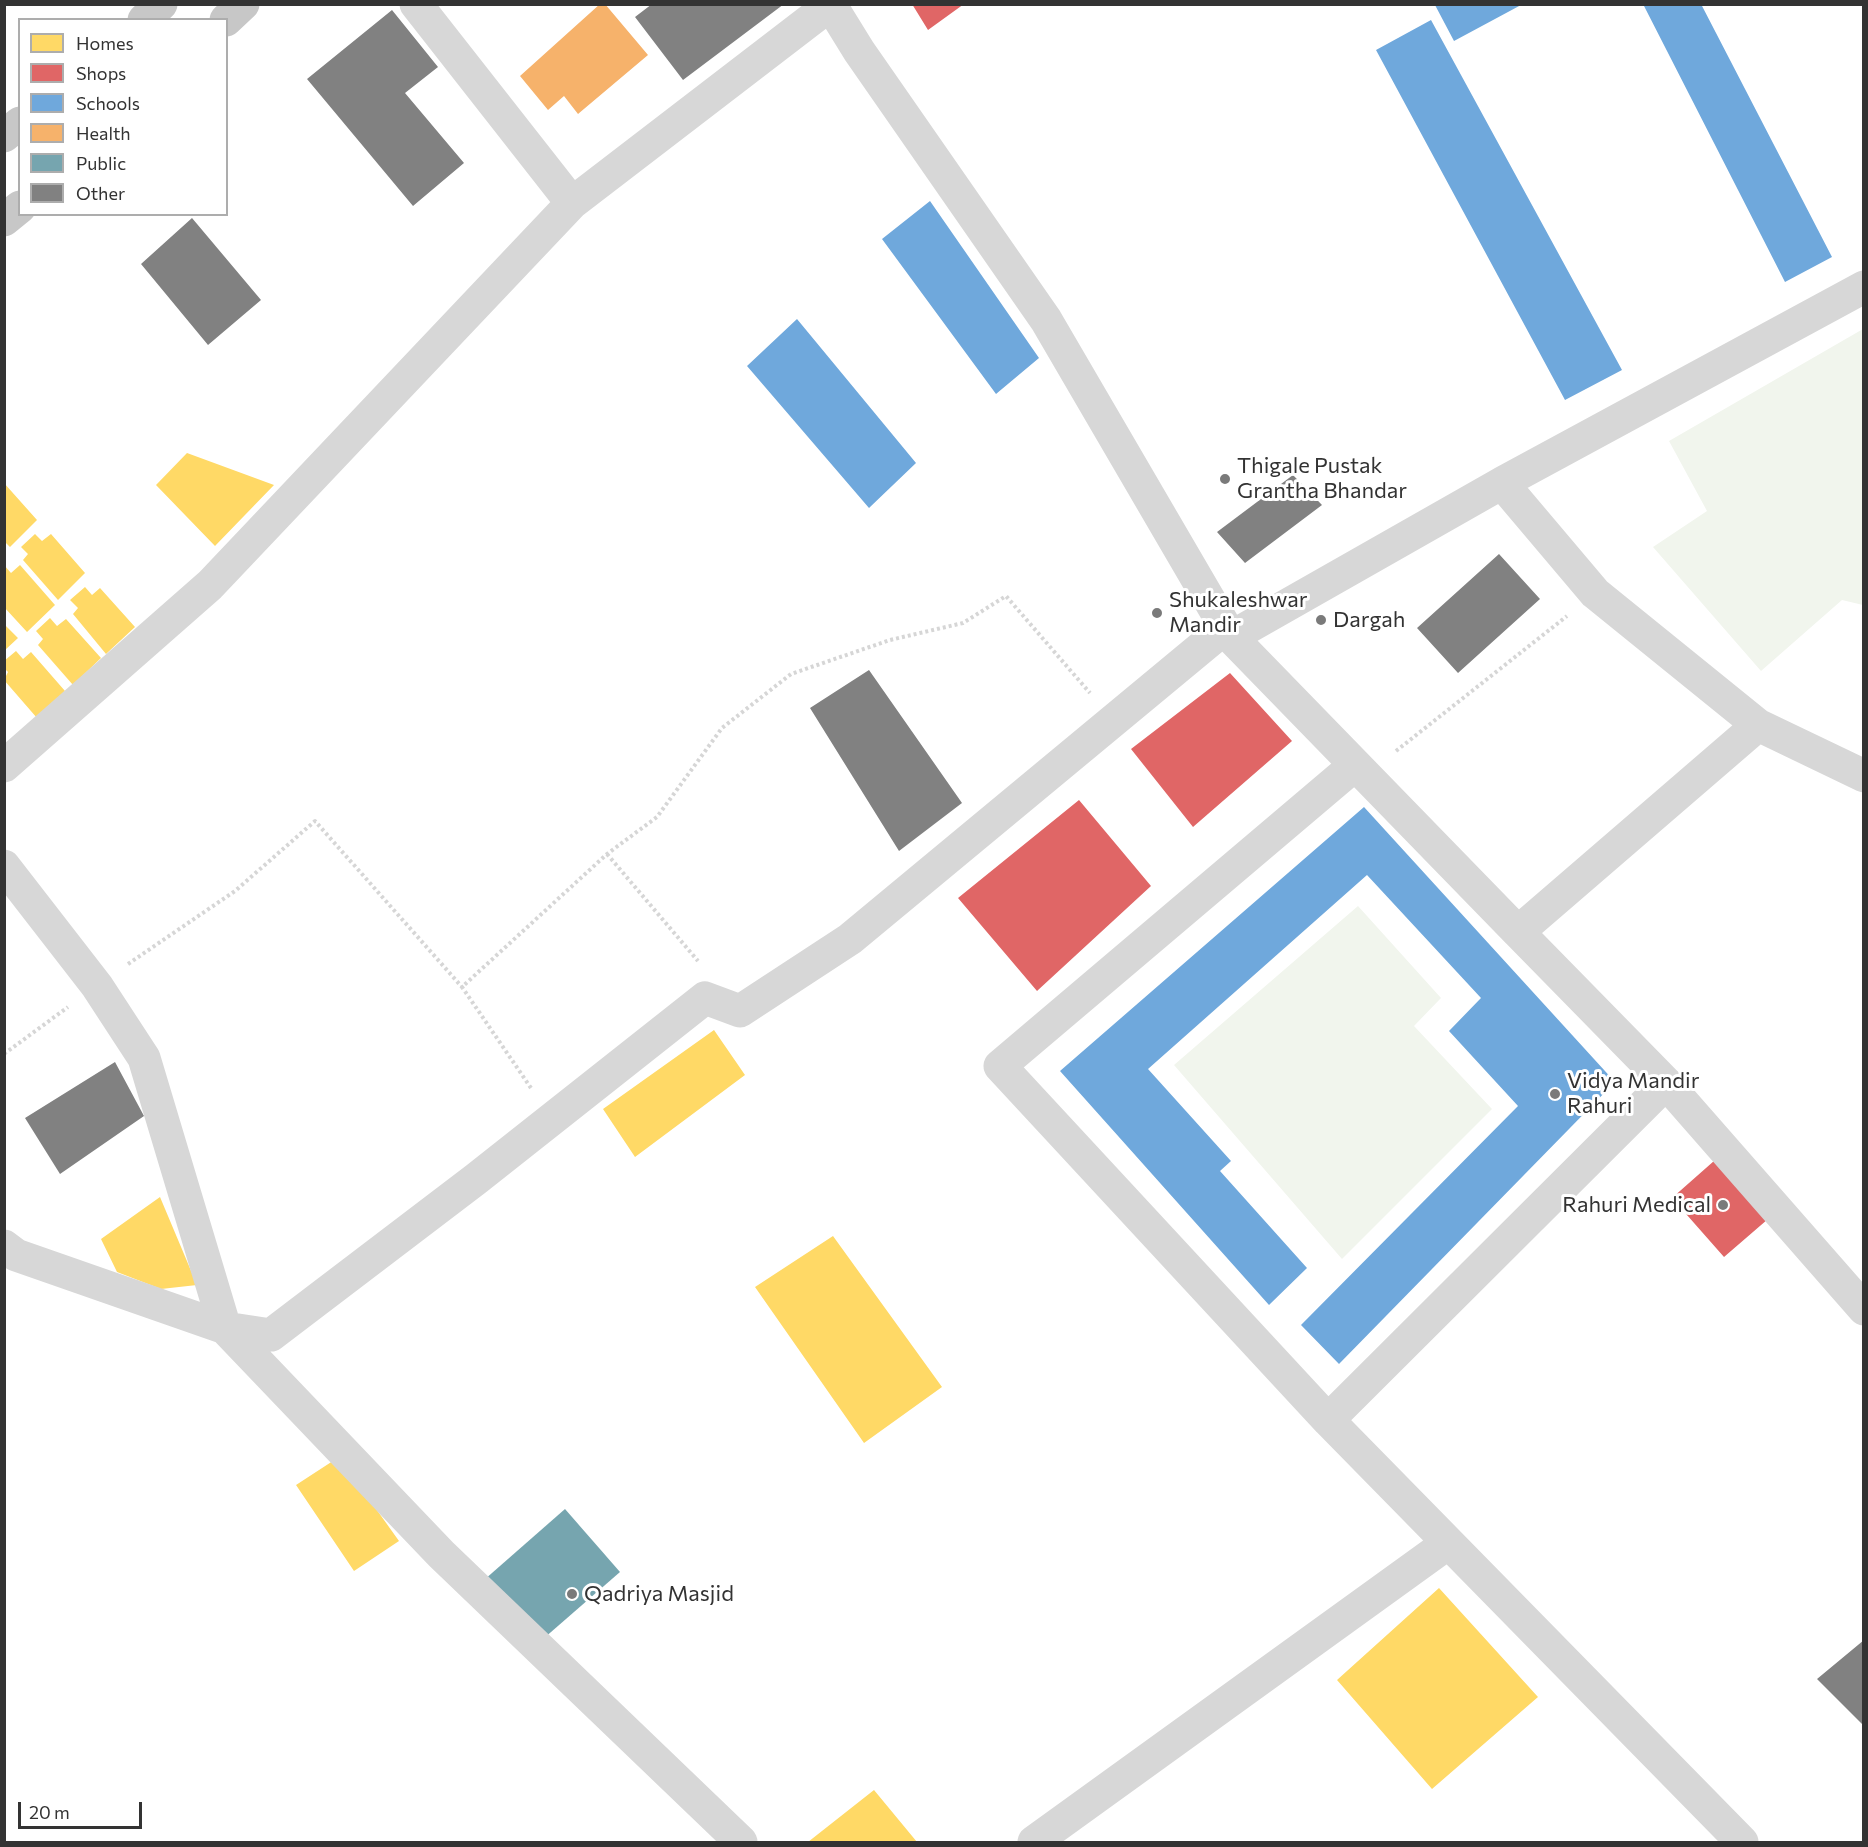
<!DOCTYPE html>
<html>
<head>
<meta charset="utf-8">
<style>
  body { margin:0 }
  #map { position:relative; width:1868px; height:1847px; overflow:hidden; background:#fff; font-family:Commissioner,sans-serif }
  canvas { display:block }
  .frame { position:absolute; inset:0; border:6px solid #333; pointer-events:none }
  .legend { position:absolute; left:18px; top:18px; width:210px; height:198px; box-sizing:border-box; background:#fff; border:2px solid #adadad; margin:0; padding:8px 10px; list-style:none; font-size:18px; color:#333 }
  .legend li { display:flex; align-items:center; gap:12px; height:30px }
  .legend b { width:30px; border:2px solid #adadad }
  .scale { position:absolute; left:18px; top:1802px; width:124px; height:27px; box-sizing:border-box; border:3px solid #333; border-top:0; padding-left:8px; font-size:18px; line-height:21px; white-space:nowrap; color:#333; -webkit-text-stroke:4px #fff; paint-order:stroke }
</style>
</head>
<body>
<div id="map">
<canvas width="1868" height="1847"></canvas>
<div class="frame"></div>
<ul class="legend">
<li><b style="height:16px;background:#ffd966"></b>Homes</li>
<li><b style="height:16px;background:#e06666"></b>Shops</li>
<li><b style="height:16px;background:#6fa8dc"></b>Schools</li>
<li><b style="height:16px;background:#f6b26b"></b>Health</li>
<li><b style="height:16px;background:#76a5af"></b>Public</li>
<li><b style="height:16px;background:#818181"></b>Other</li>
</ul>
<div class="scale">20 m</div>
</div>
<script>
const g = document.querySelector('canvas').getContext('2d');
g.lineJoin = 'round';
function paint(path, color) { g.fillStyle = color; g.fill(path, 'evenodd'); }
const shape = rows => new Path2D(rows.map(r => 'M' + r).join(''));
function trace(path, color, width, dash) { g.strokeStyle = color; g.lineWidth = width; g.lineCap = dash ? 'butt' : 'round'; g.setLineDash(dash || []); g.stroke(path); }
function label(font, color, halo, rows, align = 'center') {
  g.font = font + ' Commissioner,sans-serif'; g.lineWidth = 6; g.setLineDash([]); g.textBaseline = 'middle'; g.strokeStyle = halo; g.fillStyle = color; for (const [text, x, y, turn = 0] of rows) {
    g.save(); g.translate(x, y); g.rotate((+turn || 0) * Math.PI / 180); g.textAlign = isNaN(turn) ? turn : align; if (halo) g.strokeText(text, 0, 0); g.fillText(text, 0, 0); g.restore();
  }
}
paint(shape([
  [1863,329,1863,605,1842,600,1761,671,1653,547,1707,511,1669,441],
  [1358,906,1441,998,1414,1026,1492,1109,1342,1259,1174,1065]
]), '#f1f5ed');
paint(shape([
  [187,453,274,485,215,546,156,485],
  [4,483,37,520,10,547,4,541],
  [35,534,42,541,51,534,85,573,58,600,23,560,28,554,21,547],
  [4,565,11,573,20,565,55,605,27,632,4,607],
  [85,587,92,595,100,588,135,627,106,654,73,614,78,608,70,600],
  [50,618,57,626,66,619,101,658,73,685,38,645,43,639,36,631],
  [4,624,18,638,4,651],
  [16,651,23,659,31,652,65,691,37,718,4,680,8,672,4,668,4,661],
  [714,1030,745,1075,635,1157,603,1109],
  [160,1197,197,1285,161,1289,117,1272,101,1239],
  [833,1236,942,1387,864,1443,755,1287],
  [339,1457,399,1541,354,1571,296,1485],
  [1439,1588,1538,1697,1432,1789,1337,1680],
  [874,1790,917,1842,808,1842]
]), '#ffd966');
paint(shape([
  [912,4,964,4,928,30],
  [1230,673,1292,741,1193,827,1131,749],
  [1079,800,1151,886,1037,991,958,898],
  [1723,1153,1775,1213,1724,1257,1672,1198]
]), '#e06666');
paint(shape([
  [1643,4,1701,4,1832,257,1785,282],
  [1435,5,1521,5,1454,41],
  [1431,20,1622,370,1565,400,1376,50],
  [930,201,1039,358,996,394,882,239],
  [797,319,916,463,869,508,747,366],
  [1364,807,1615,1082,1339,1364,1301,1325,1518,1106,1449,1031,1481,998,1367,875,1148,1069,1231,1161,1220,1171,1307,1268,1269,1305,1060,1071]
]), '#6fa8dc');
paint(shape([
  [600,4,605,4,648,55,578,114,564,96,548,110,520,76]
]), '#f6b26b');
paint(shape([
  [565,1509,620,1572,543,1639,484,1580]
]), '#76a5af');
paint(shape([
  [652,4,784,4,683,80,635,17],
  [392,10,438,67,405,93,464,163,413,206,307,79],
  [192,218,261,300,208,345,141,264],
  [1293,475,1322,505,1245,563,1217,532],
  [1499,554,1540,599,1458,673,1417,628],
  [869,670,962,803,899,851,810,708],
  [115,1062,144,1116,60,1174,25,1118],
  [1864,1640,1864,1726,1817,1679]
]), '#818181');
trace(shape([
  [1396,751,1567,616],
  [607,854,698,961],
  [128,964,235,891,315,821,462,987],
  [4,1054,68,1007],
  [531,1088,462,987,607,854,657,817,722,728,791,674,890,640,963,623,1006,596,1090,693]
]), '#d6d6d6', 4, [3, 3]);
trace(shape([
  [416,4,572,203,830,5],
  [830,4,859,51,1046,320,1231,637],
  [1502,483,1864,287],
  [1758,725,1518,932,1231,637,1502,483,1595,593,1758,725,1864,776],
  [1355,765,1000,1066,1328,1420,1742,1842],
  [4,766,210,585,572,203],
  [4,866,97,986,144,1058,225,1328,441,1554,741,1842],
  [1518,932,1666,1083,1864,1309],
  [4,1246,16,1255,225,1328,271,1335,476,1179,705,998,740,1011,850,939,1225,628],
  [1328,1420,1666,1083],
  [1034,1842,1448,1543]
]), '#d7d7d7', 33);
trace(shape([
  [144,20,161,4],
  [226,20,243,4],
  [4,136,20,123],
  [4,220,20,207]
]), '#c7c7c7', 33);
for (const [x, y, r, color] of [
  [1225,479,6,"#7a7a7a"],
  [1157,613,6,"#7a7a7a"],
  [1321,620,6,"#7a7a7a"],
  [1555,1094,6,"#7a7a7a"],
  [1723,1205,6,"#7a7a7a"],
  [572,1594,6,"#7a7a7a"]
]) { const dot = new Path2D(); dot.arc(x, y, r, 0, 2 * Math.PI); g.fillStyle = color; g.fill(dot); trace(dot, '#fff', 2); }
label('22px', '#333', '#fff', [
  ["Thigale Pustak",1237,466],
  ["Grantha Bhandar",1237,491],
  ["Shukaleshwar",1169,600],
  ["Mandir",1169,625],
  ["Dargah",1333,620],
  ["Vidya Mandir",1567,1081],
  ["Rahuri",1567,1106],
  ["Rahuri Medical",1711,1205,"right"],
  ["Qadriya Masjid",584,1594]
], 'left');
</script>
</body>
</html>
